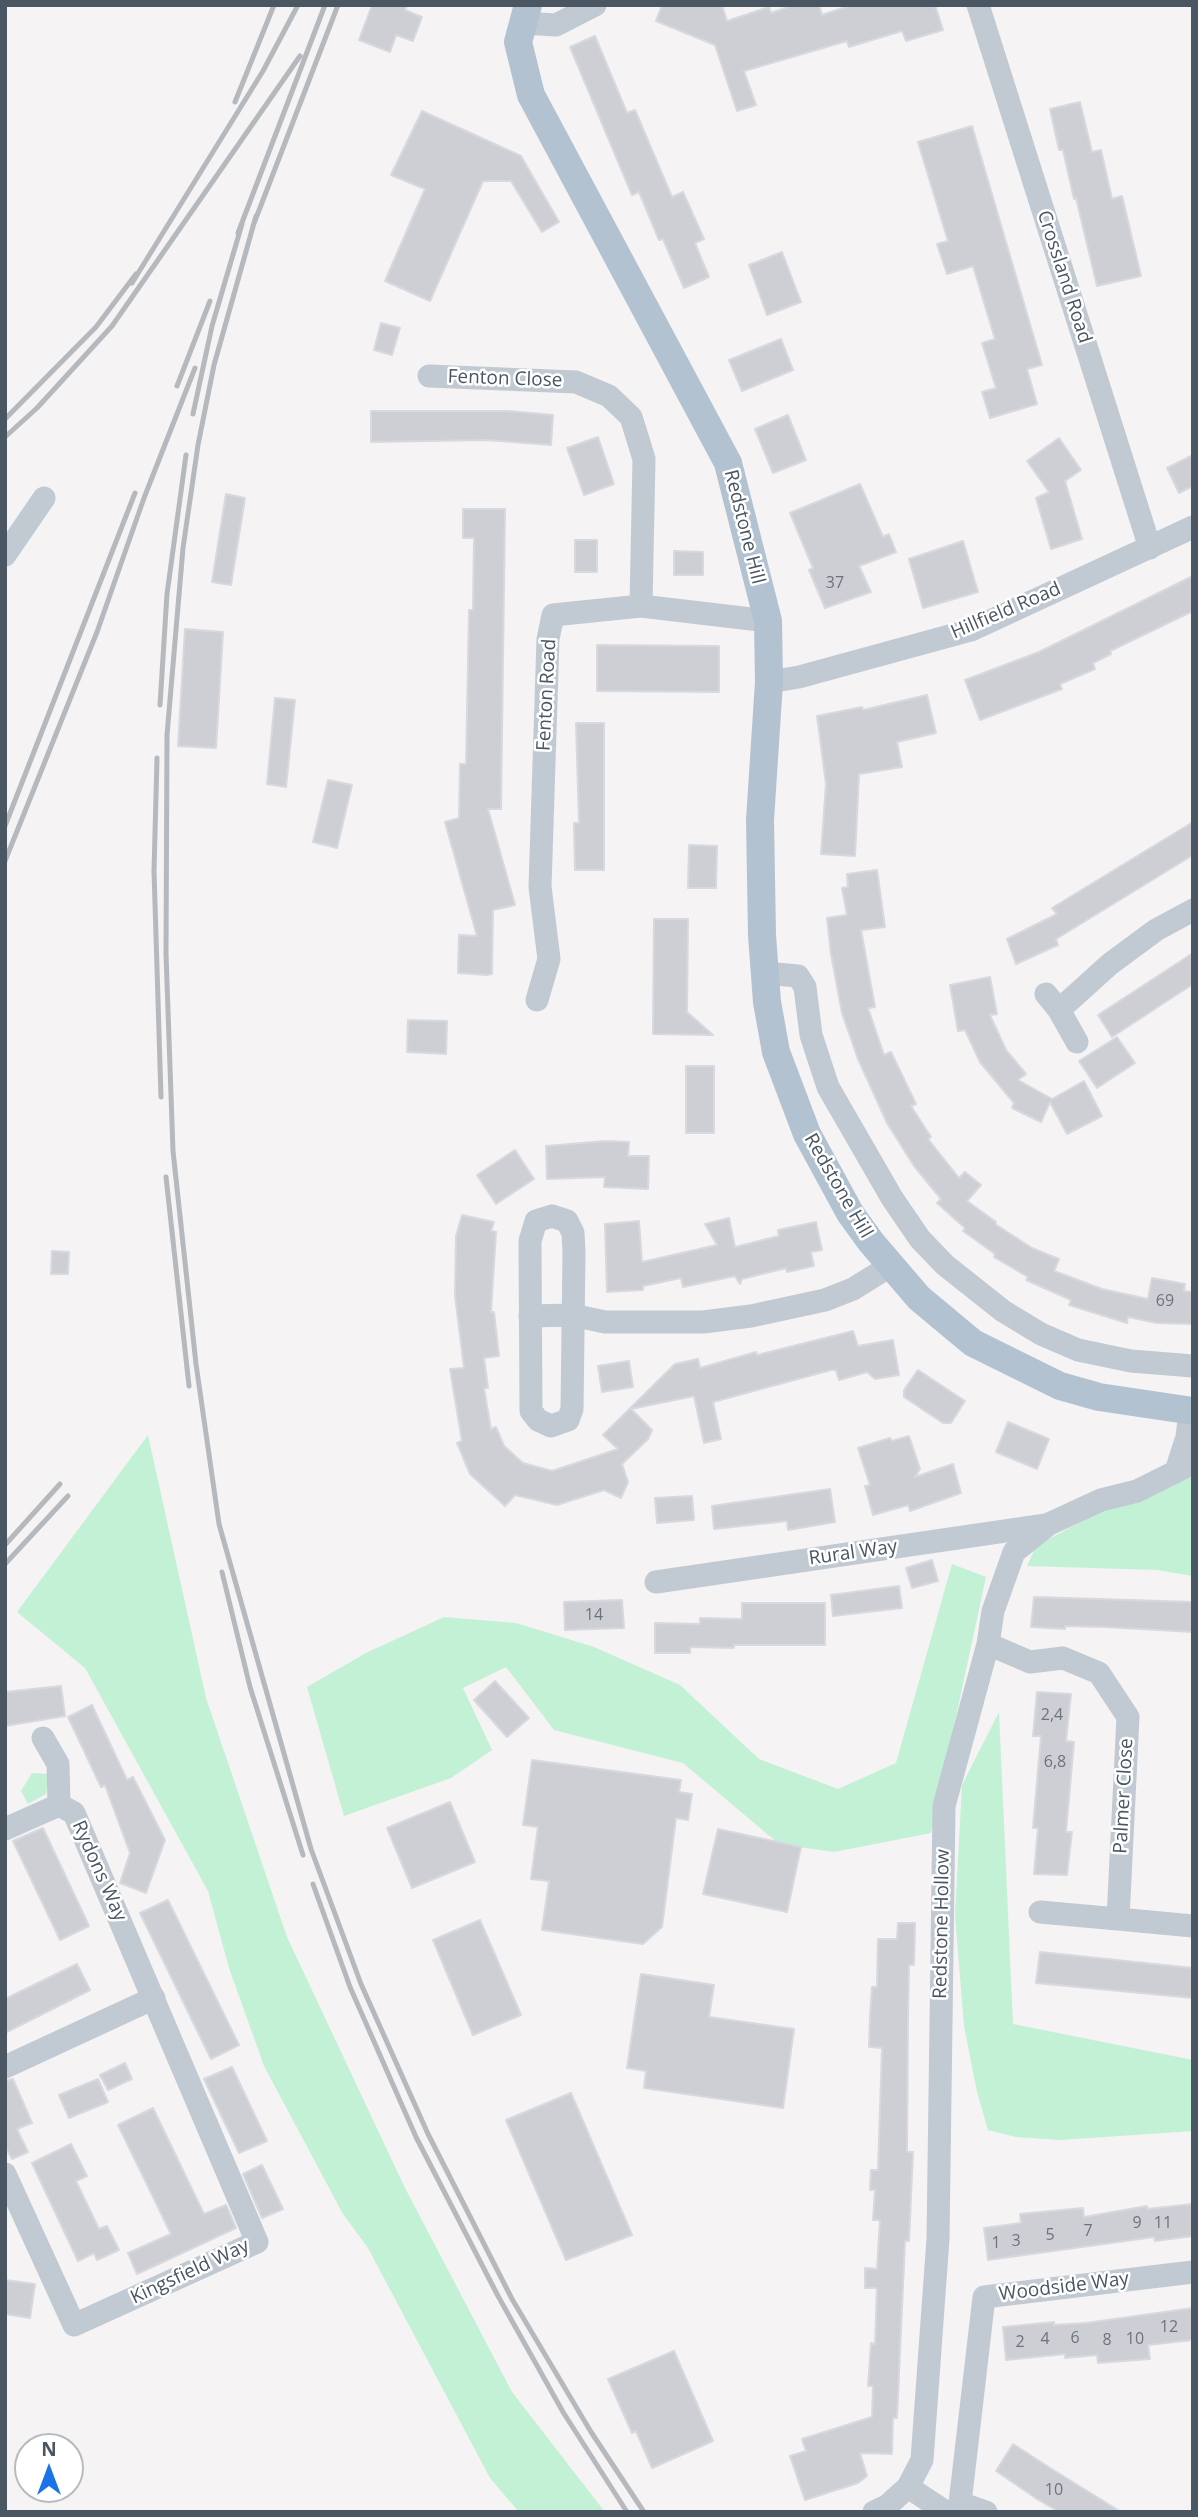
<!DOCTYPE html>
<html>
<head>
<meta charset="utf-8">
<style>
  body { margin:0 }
  #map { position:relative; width:1198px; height:2517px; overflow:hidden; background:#f5f3f3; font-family:"Open Sans",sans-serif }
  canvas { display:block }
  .frame { position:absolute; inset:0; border:7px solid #4a5661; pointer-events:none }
  .north { position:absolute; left:14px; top:2433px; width:70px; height:70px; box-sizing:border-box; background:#fff; border:2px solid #b7bbc0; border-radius:50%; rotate:0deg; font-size:19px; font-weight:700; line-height:28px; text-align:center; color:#4a5661 }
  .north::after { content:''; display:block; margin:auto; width:24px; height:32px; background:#1a73e8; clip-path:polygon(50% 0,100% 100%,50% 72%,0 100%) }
</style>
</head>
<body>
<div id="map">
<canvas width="1198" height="2517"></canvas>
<div class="frame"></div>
<div class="north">N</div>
</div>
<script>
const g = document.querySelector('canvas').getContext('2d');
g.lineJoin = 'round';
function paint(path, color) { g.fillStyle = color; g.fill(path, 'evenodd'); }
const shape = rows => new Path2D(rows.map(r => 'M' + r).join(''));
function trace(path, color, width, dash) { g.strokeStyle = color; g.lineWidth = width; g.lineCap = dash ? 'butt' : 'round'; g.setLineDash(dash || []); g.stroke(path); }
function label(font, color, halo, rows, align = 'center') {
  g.font = font + ' "Open Sans",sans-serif'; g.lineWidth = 5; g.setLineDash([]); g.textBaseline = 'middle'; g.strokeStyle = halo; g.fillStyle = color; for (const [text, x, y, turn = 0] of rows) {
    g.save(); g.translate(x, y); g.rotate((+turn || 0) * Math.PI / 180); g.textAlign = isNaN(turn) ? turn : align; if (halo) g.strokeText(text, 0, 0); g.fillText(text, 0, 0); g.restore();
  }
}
paint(shape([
  [148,1435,206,1698,287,1937,405,2188,512,2392,605,2512,519,2512,490,2478,368,2248,343,2214,264,2066,229,1968,208,1891,85,1668,17,1612],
  [1193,1470,1193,1576,1157,1570,1027,1566,1036,1546,1125,1498],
  [952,1564,986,1577,931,1833,834,1852,779,1844,683,1763,554,1730,506,1667,463,1688,492,1750,451,1778,344,1816,307,1687,366,1653,444,1617,516,1623,594,1647,680,1685,759,1759,838,1789,896,1763],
  [999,1712,1013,2024,1193,2060,1193,2131,1060,2140,1016,2137,988,2130,977,2092,964,2026,955,1915,962,1785],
  [32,1773,50,1774,46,1794,28,1804,21,1791]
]), '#c3f1d5');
const building = shape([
  [372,5,407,5,405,10,422,17,413,41,396,35,390,52,359,40,372,5],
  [662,5,722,5,727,21,769,7,771,13,794,5,819,5,822,15,852,5,935,5,943,30,906,41,902,31,849,47,847,41,744,71,756,105,737,111,715,45,656,21,662,5],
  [595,36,627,113,635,110,672,197,683,192,704,239,695,243,709,277,684,288,663,239,659,240,639,192,632,195,570,47,595,36],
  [1080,102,1092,152,1101,150,1112,199,1122,196,1141,276,1097,286,1076,198,1074,199,1063,150,1059,150,1050,109,1080,102],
  [422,111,521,156,559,222,542,232,511,181,483,181,430,301,385,281,425,189,391,175,422,111],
  [972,126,1042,365,1027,369,1037,404,990,418,982,392,996,388,982,343,995,339,973,266,947,274,937,244,948,241,918,142,972,126],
  [782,252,801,302,767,315,749,265,782,252],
  [381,323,400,328,392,355,374,350,381,323],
  [781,339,793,370,742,391,729,360,781,339],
  [371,411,508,411,553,415,551,445,486,440,371,442,371,411],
  [788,415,806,460,773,473,755,429,788,415],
  [598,437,614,484,584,495,567,448,598,437],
  [1059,438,1081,470,1065,481,1082,539,1051,549,1036,498,1049,492,1027,461,1059,438],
  [1193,455,1193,486,1179,493,1167,468,1193,455],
  [860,484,883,537,889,534,896,552,859,566,871,592,825,608,809,570,813,568,790,513,860,484],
  [226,494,245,498,231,585,212,582,226,494],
  [463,509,505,509,501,809,488,809,515,905,493,910,492,974,487,975,458,973,459,935,477,936,445,822,459,818,460,764,466,764,469,610,473,610,474,538,463,538,463,509],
  [575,540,597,540,597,572,575,572,575,540],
  [963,541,978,592,923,608,909,559,963,541],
  [674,551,703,552,703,575,674,575,674,551],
  [1193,576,1193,611,1110,651,1111,654,1093,663,1095,669,1060,684,1062,689,980,720,965,680,1039,652,1193,576],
  [185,629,223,632,216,748,178,746,185,629],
  [597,645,719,646,719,692,597,691,597,645],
  [927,695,936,733,897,742,902,767,859,774,855,856,821,854,826,784,817,716,862,707,863,710,927,695],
  [275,698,295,700,286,787,267,784,275,698],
  [576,723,604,723,604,870,575,870,574,823,579,823,576,723],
  [328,780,352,785,337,848,313,842,328,780],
  [1193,822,1193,855,1056,939,1058,945,1016,964,1007,939,1057,914,1052,908,1193,822],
  [689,845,717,846,716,888,688,888,689,845],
  [877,870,885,927,861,930,875,1007,868,1008,884,1055,891,1052,916,1104,911,1106,931,1137,928,1139,959,1178,965,1172,981,1185,967,1201,996,1222,995,1224,1032,1248,1059,1259,1054,1271,1102,1289,1148,1299,1152,1278,1185,1284,1184,1291,1193,1292,1193,1324,1157,1323,1128,1317,1127,1323,1069,1305,1071,1300,1026,1280,1028,1277,994,1257,995,1254,963,1231,965,1228,937,1203,941,1199,914,1166,887,1123,858,1059,842,1013,831,954,827,918,847,915,842,888,848,887,847,874,877,870],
  [654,919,688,919,687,1012,713,1035,653,1034,654,919],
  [1193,953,1193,984,1112,1037,1098,1015,1193,953],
  [990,977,997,1014,990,1015,1006,1050,1026,1074,1018,1080,1052,1099,1084,1081,1102,1116,1067,1134,1050,1102,1041,1122,1012,1108,1014,1103,980,1062,965,1030,958,1031,950,985,990,977],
  [408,1020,447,1021,446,1054,407,1052,408,1020],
  [1117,1037,1135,1063,1097,1088,1079,1061,1117,1037],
  [686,1066,714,1066,714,1133,686,1133,686,1066],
  [606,1141,629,1142,628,1156,649,1156,648,1189,604,1187,605,1177,547,1179,546,1146,606,1141],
  [515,1150,534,1179,496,1204,477,1175,515,1150],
  [462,1215,494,1222,491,1231,496,1232,491,1312,494,1312,499,1356,484,1358,488,1388,484,1388,491,1429,496,1427,504,1446,523,1463,552,1471,618,1449,603,1435,675,1364,698,1359,700,1368,756,1352,757,1355,853,1331,858,1346,893,1340,899,1375,875,1379,867,1372,839,1380,836,1370,831,1370,713,1402,721,1439,704,1443,694,1396,631,1409,652,1430,648,1439,622,1464,628,1482,621,1498,604,1490,557,1505,515,1495,505,1506,470,1474,457,1443,462,1441,450,1369,464,1368,455,1296,456,1236,462,1215],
  [729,1218,735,1247,779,1236,778,1230,816,1222,822,1250,811,1252,814,1266,787,1272,786,1268,742,1279,740,1284,735,1276,683,1287,681,1278,643,1286,643,1290,607,1292,605,1224,639,1221,642,1262,717,1245,705,1224,729,1218],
  [52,1251,69,1252,68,1274,51,1274,52,1251],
  [629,1361,633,1387,602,1392,598,1366,629,1361],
  [918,1370,965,1401,951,1423,943,1423,904,1397,904,1390,918,1370],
  [1008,1422,1049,1439,1037,1469,996,1452,1008,1422],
  [909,1436,920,1469,915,1477,953,1464,961,1493,910,1511,908,1505,873,1515,865,1486,870,1485,858,1448,890,1438,892,1441,909,1436],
  [830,1489,835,1522,788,1530,787,1521,714,1529,712,1506,830,1489],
  [692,1496,694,1520,657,1523,655,1498,692,1496],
  [932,1560,938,1581,912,1588,906,1568,932,1560],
  [899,1586,902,1608,833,1616,831,1595,899,1586],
  [1034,1597,1193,1602,1193,1632,1105,1627,1065,1626,1065,1629,1031,1627,1034,1597],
  [622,1600,624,1628,565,1630,564,1602,622,1600],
  [742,1603,825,1603,825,1645,734,1645,734,1648,690,1647,690,1653,655,1653,655,1623,700,1624,700,1618,742,1619,742,1603],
  [495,1681,529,1718,507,1737,474,1700,495,1681],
  [61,1686,65,1716,5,1726,5,1692,61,1686],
  [1037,1692,1071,1694,1066,1741,1074,1742,1066,1832,1072,1832,1067,1875,1034,1874,1038,1828,1033,1828,1041,1736,1033,1736,1037,1692],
  [92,1705,127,1780,133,1777,165,1840,146,1893,120,1883,130,1853,105,1785,101,1787,68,1717,92,1705],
  [532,1760,681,1780,679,1792,692,1794,688,1820,676,1818,662,1927,643,1944,542,1930,549,1881,531,1879,538,1827,523,1825,532,1760],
  [450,1802,475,1862,412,1888,387,1828,450,1802],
  [43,1828,89,1926,60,1940,13,1841,43,1828],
  [718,1829,801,1847,787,1912,703,1894,718,1829],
  [168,1900,239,2045,211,2059,140,1913,168,1900],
  [480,1920,521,2015,473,2035,433,1940,480,1920],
  [898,1923,915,1923,914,1965,909,1965,908,2019,907,2152,913,2152,909,2241,905,2241,897,2418,893,2418,892,2454,860,2453,867,2476,858,2483,805,2500,790,2456,806,2451,802,2439,872,2417,873,2386,868,2386,871,2343,875,2344,877,2288,865,2288,865,2268,877,2269,880,2220,873,2220,875,2190,870,2190,871,2170,878,2170,882,2048,869,2047,870,2017,872,1987,877,1987,878,1939,897,1939,898,1923],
  [1040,1952,1193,1968,1193,1998,1036,1983,1040,1952],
  [77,1964,90,1990,5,2033,5,1999,77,1964],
  [641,1974,714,1985,709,2017,794,2029,783,2108,644,2088,646,2071,627,2068,641,1974],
  [125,2063,132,2079,108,2090,100,2075,125,2063],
  [232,2067,267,2141,239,2153,204,2079,232,2067],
  [13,2079,32,2123,17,2129,28,2152,12,2159,5,2146,5,2081,13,2079],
  [98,2079,108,2102,69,2118,59,2095,98,2079],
  [571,2093,632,2235,566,2260,506,2120,571,2093],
  [153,2108,204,2214,226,2205,236,2228,137,2274,128,2253,171,2234,118,2125,153,2108],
  [71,2144,87,2176,76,2181,99,2229,107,2226,119,2250,97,2260,94,2253,78,2261,32,2163,71,2144],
  [262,2165,283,2209,262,2218,243,2174,262,2165],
  [1193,2204,1193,2236,1155,2241,1154,2237,988,2260,984,2228,1021,2223,1020,2214,1083,2208,1084,2217,1147,2206,1147,2209,1193,2204],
  [5,2280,35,2284,30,2318,5,2314,5,2280],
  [1193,2308,1193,2340,1148,2345,1150,2359,1098,2363,1097,2355,1065,2358,1065,2354,1006,2360,1003,2327,1054,2322,1054,2325,1086,2323,1193,2308],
  [674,2351,713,2441,652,2468,636,2431,632,2433,608,2379,674,2351],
  [1013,2444,1047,2466,1121,2512,1059,2512,1037,2499,996,2471,1013,2444]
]);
paint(building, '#cdcfd5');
trace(building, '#d7d9de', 2);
trace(shape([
  [978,5,1150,548],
  [523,23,556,25,595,5],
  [429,376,576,382,609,396,631,417,644,459,641,606],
  [5,555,44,498],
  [769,682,799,677,971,630,1193,527],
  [765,973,798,976,805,987,811,1035,828,1087,892,1198,920,1239,945,1265,1003,1311,1041,1334,1078,1350,1131,1361,1193,1366],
  [1046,994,1059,1010,1077,1042],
  [537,1000,549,959,540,887,548,639,553,615,641,606,768,621],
  [1059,1010,1110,964,1156,930,1193,910],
  [552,1216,567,1221,573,1233,574,1252,572,1409,568,1420,551,1426,538,1420,531,1411,530,1241,536,1221,552,1216],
  [530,1316,572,1315,605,1322,703,1322,751,1316,825,1300,853,1289,890,1266],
  [1177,1468,1187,1437,1190,1411],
  [656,1582,1046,1525],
  [988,1644,1030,1662,1063,1658,1099,1673,1128,1717,1118,1919,1193,1926],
  [43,1738,58,1764,59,1805],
  [5,1829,59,1805,74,1813,257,2242,74,2325,5,2174],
  [1040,1912,1118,1919],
  [5,2067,154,1998],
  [908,2487,946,2512],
  [960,2503,986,2512],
  [874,2512,887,2506,908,2487,922,2460,938,2239,944,1806,988,1644,993,1611,1014,1552,1049,1524,1101,1500,1137,1491,1193,1463],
  [955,2512,960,2503,984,2297,1193,2272]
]), '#c1cad2', 23);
trace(shape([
  [528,5,518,42,531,95,728,463,768,621,769,682,760,820,762,935,767,1002,776,1052,807,1134,850,1213,871,1242,919,1298,973,1343,1060,1386,1099,1397,1193,1411]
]), '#b3c2d1', 28);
trace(shape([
  [235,102,274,5],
  [256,216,214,365,198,445,183,548,167,735,166,954,173,1151,196,1364,219,1524,311,1849,361,1984,428,2134,512,2299,591,2432,644,2512],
  [253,226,338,5],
  [238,233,325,5],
  [132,283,263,71,298,5],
  [177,386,210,301],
  [193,414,212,326,242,224],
  [5,419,96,327,136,274],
  [5,437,37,408,112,326,300,56],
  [160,705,167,594,186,455],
  [157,758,154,871,161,1097],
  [5,826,135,493],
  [5,861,97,632,144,498,195,368],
  [166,1177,189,1386],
  [5,1545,60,1484],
  [5,1564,68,1496],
  [222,1572,250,1687,303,1855],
  [313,1884,350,1987,416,2137,498,2296,563,2412,627,2512]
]), '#b5b8bd', 5);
label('16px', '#6b747e', null, [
  ["37",835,583],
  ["69",1165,1301],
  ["14",594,1615],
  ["2,4",1052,1715],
  ["6,8",1055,1762],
  ["9",1137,2223],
  ["11",1163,2223],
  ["7",1088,2231],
  ["5",1050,2235],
  ["3",1016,2241],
  ["1",996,2243],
  ["12",1169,2327],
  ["6",1075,2338],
  ["4",1045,2339],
  ["10",1135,2339],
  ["8",1107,2340],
  ["2",1020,2342],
  ["10",1054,2490]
]);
label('19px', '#4a5661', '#fff', [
  ["Crossland Road",1064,277,72],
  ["Fenton Close",505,379,2],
  ["Redstone Hill",744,527,76],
  ["Hillfield Road",1006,611,-23],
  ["Fenton Road",547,695,-87],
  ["Redstone Hill",838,1186,60],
  ["Rural Way",853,1553,-8],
  ["Palmer Close",1124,1796,-87],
  ["Rydons Way",99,1871,66],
  ["Redstone Hollow",942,1924,-89],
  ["Kingsfield Way",190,2272,-25],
  ["Woodside Way",1064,2287,-7]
]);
</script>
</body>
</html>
